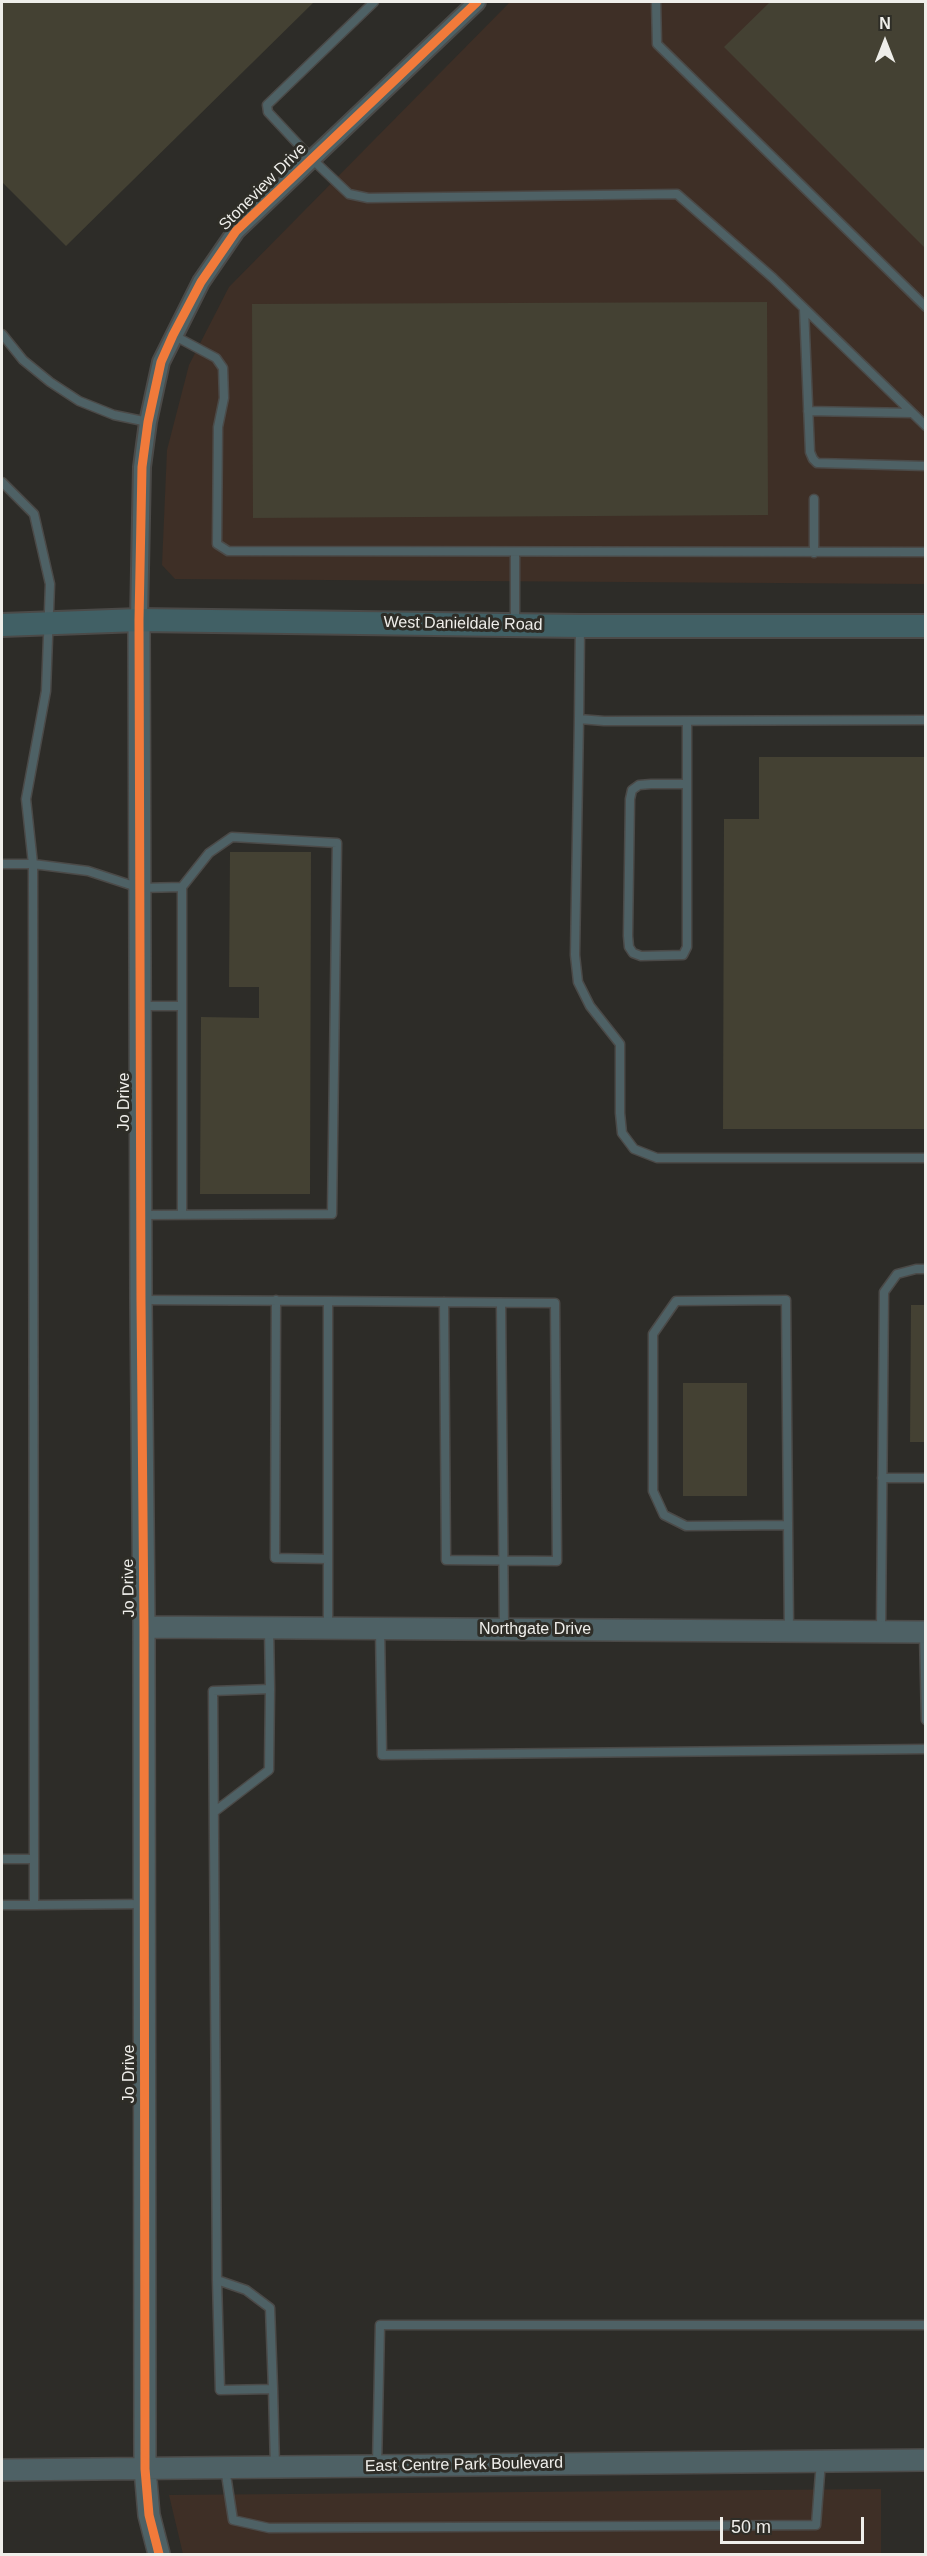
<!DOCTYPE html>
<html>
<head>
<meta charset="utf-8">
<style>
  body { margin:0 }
  #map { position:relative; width:927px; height:2556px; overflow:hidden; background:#2d2c28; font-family:Arial,sans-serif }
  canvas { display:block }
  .frame { position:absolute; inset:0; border:3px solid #efeeea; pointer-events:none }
  .north { position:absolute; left:855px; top:12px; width:60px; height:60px; -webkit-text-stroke:4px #2e2d27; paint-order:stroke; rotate:0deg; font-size:16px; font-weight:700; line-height:24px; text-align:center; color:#efeeea }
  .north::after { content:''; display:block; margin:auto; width:21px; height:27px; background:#efeeea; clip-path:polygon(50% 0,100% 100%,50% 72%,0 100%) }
  .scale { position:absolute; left:720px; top:2517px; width:144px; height:27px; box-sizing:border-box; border:3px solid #efeeea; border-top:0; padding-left:8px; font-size:18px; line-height:21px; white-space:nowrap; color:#efeeea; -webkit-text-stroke:4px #2e2d27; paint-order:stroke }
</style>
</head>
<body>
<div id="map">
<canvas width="927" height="2556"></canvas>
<div class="frame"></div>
<div class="north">N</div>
<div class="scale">50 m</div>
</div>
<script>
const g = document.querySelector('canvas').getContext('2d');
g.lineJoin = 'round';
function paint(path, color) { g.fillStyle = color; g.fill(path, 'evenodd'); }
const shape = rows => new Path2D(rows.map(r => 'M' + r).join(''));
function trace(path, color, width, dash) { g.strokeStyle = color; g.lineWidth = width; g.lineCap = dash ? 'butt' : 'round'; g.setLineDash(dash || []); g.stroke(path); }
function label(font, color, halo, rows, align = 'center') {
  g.font = font + ' Arial,sans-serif'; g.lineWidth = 6; g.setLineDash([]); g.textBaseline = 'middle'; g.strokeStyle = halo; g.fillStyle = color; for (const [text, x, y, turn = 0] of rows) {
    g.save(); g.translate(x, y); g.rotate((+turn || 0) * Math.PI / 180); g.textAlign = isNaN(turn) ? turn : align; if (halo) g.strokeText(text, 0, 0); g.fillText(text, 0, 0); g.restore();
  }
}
paint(shape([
  [510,2,925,2,925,584,175,579,162,565,167,450,189,365,229,287],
  [881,2489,881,2554,183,2554,169,2495]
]), '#3e2f26');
paint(shape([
  [2,2,314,2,66,246,2,182],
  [770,2,926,2,926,249,724,47],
  [767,302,768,515,253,518,252,304],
  [759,757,926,757,926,1129,723,1129,724,819,759,819],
  [230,852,311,852,310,1194,200,1194,201,1017,259,1018,259,987,229,987],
  [911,1305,926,1305,926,1442,910,1442],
  [683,1383,747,1383,747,1496,683,1496]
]), '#444133');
const service = shape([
  [374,2,267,105,268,112,312,159,349,194,368,198,677,194,773,278,926,426],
  [656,2,657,44,926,307],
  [804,309,810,452,813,459,817,463,926,466],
  [2,334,23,360,50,382,79,401,114,415,148,422],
  [173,335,216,358,223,368,224,398,218,427,217,544,228,551,926,552],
  [808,411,912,413],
  [2,482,34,514,50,584,46,691,26,799,33,864,34,1859,2,1859],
  [814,499,814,553],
  [515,552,515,624],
  [580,627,579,719,604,721,926,720],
  [579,719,575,955,578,982,590,1006,620,1044,620,1113,622,1133,634,1149,657,1158,926,1158],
  [687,721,687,947,683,955,641,956,633,953,629,947,628,936,630,799,632,790,639,785,651,784,687,784],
  [2,864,33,864,88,871,140,888,182,887],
  [140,1006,182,1006],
  [141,1215,332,1214,337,843,232,837,209,853,182,887,182,1215],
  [141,1300,328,1301,555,1303,557,1561,446,1560,444,1302],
  [276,1300,275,1558,328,1559],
  [501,1303,504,1629],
  [882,1478,926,1478],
  [788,1525,686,1526,664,1515,653,1491,653,1334,676,1301,786,1300,788,1525,789,1631],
  [328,1627,328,1301],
  [269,1628,270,1689],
  [380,1629,382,1755,926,1749],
  [881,1630,884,1292,897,1274,916,1269,926,1269],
  [924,1633,926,1720],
  [214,1812,269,1770,270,1689,213,1691,217,2280],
  [2,1905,34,1905,34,1859],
  [34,1905,144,1904],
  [273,2389,220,2390,217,2280,246,2290,270,2308,273,2389,275,2467],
  [377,2466,380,2325,926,2325],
  [225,2468,233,2520,269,2528,816,2525,821,2461]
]);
const minor = shape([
  [139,620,142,467,148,422,161,362,201,282,236,231,477,2]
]);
const tertiary = shape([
  [139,620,141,1300,144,1627,145,2469,149,2515,159,2554],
  [144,1627,926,1632],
  [2,2470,926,2460]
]);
const secondary = shape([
  [2,625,139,620,580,626,926,626]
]);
trace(service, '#4b4a48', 11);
trace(minor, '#4b4a48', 20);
trace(tertiary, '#4b4a48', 24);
trace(secondary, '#4b4a48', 26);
trace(service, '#4e6165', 8);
trace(minor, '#4e6165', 16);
trace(tertiary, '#4e6165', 21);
trace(secondary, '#416065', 22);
trace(shape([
  [159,2554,149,2515,145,2469,144,1627,141,1300,139,620,142,467,148,422,161,362,173,335,201,282,236,231,477,2]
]), '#f17a3a', 9);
label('16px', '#efeeea', '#2e2d27', [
  ["Stoneview Drive",263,187,-45],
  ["West Danieldale Road",463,624,1],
  ["Jo Drive",125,1102,-90],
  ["Jo Drive",129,1588,-91],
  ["Northgate Drive",535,1630],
  ["Jo Drive",130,2074,-90],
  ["East Centre Park Boulevard",464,2465,-1]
]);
</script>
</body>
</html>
